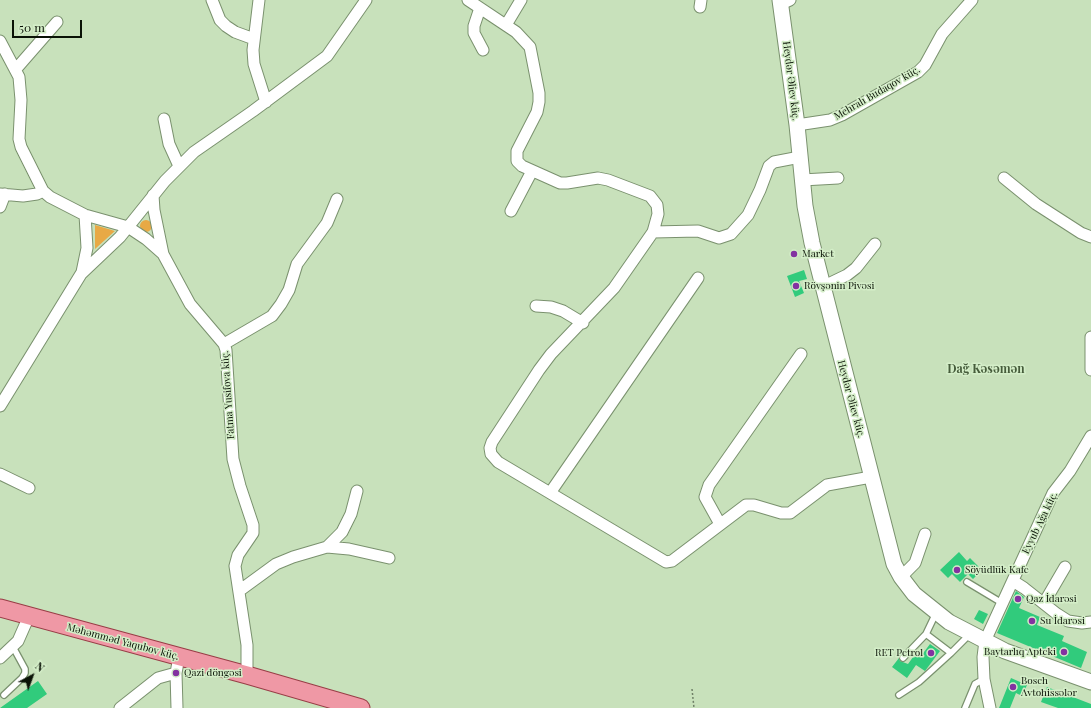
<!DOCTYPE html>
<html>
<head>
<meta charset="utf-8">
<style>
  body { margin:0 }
  #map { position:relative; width:1091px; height:708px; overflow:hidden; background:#c8e1bb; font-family:"Playfair Display",serif }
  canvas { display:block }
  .north { position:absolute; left:12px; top:656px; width:40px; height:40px; -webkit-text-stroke:3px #d4eec8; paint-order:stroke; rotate:41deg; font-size:11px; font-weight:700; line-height:16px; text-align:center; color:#0a1206 }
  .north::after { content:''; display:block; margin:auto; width:14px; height:18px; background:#0a1206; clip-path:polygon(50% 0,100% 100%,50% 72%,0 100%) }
  .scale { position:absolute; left:12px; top:20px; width:70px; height:18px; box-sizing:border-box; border:2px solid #0a1206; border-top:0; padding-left:5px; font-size:12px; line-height:14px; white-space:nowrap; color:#0a1206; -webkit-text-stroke:3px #d4eec8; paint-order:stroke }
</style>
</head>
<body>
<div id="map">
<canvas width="1091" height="708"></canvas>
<div class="north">N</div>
<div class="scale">50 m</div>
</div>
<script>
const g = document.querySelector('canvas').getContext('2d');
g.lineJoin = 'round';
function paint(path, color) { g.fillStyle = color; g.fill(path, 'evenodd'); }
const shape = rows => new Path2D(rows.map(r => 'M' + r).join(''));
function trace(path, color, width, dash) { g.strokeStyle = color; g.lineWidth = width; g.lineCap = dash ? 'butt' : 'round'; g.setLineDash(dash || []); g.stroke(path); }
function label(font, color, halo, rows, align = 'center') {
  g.font = font + ' "Playfair Display",serif'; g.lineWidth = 3; g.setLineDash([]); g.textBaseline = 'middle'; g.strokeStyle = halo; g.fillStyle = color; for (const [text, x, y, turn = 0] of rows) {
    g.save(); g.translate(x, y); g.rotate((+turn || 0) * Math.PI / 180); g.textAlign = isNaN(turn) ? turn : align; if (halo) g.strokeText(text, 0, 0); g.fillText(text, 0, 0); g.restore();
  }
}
paint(shape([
  '140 226a6 6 0 1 1 12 0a6 6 0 1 1-12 0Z',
  [95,225,115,231,95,249]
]), '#e8a945');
paint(shape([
  [804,270,807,279,799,281,804,293,795,297,787,276],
  [959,552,967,561,970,558,982,570,973,579,968,574,960,582,952,574,948,578,940,570],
  [1016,591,1024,597,1019,608,1040,617,1037,625,1064,636,1062,641,1087,652,1081,668,997,633],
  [979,610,988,614,983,624,974,619],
  [930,644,940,651,925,671,916,665,907,678,892,667,899,658,900,661,908,664,916,653,921,656],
  [1011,678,1027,685,1022,696,1016,693,1010,708,999,708],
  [38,681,47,694,27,708,0,708],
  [1047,687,1091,704,1091,708,1058,708,1041,702]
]), '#31cb7c');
const service = shape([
  [967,582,1002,603],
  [936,613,926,634,951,653,970,634],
  [903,658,926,634],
  [4,695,22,678,25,673,25,669,13,647],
  [899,695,919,682,951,653],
  [965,708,975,684,984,679]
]);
const minor = shape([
  [212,0,220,20,226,26,235,32,254,39],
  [259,0,253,50,254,64,266,102],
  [468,0,516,32,530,47,539,93,539,102,537,112,517,151,517,161,522,166,560,183,567,183,598,178,608,180,650,196,657,205,658,214,653,232,614,288,551,354,539,370,492,442,490,448,491,454,498,462,666,562,672,561,746,505,754,505,781,513,790,513,827,485,871,477],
  [781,4,790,0],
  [700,7,701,0],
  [480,8,474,26,474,33,483,50],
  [506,25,521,0],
  [0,41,19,77,21,100,19,139,21,147,43,191,50,197,85,215,128,227,146,239,163,254,190,304,224,344,226,350,233,459,240,486,253,525,253,533,238,555,235,566,247,645,247,675],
  [16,69,57,22],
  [164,119,169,144,179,166],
  [797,125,830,120,842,115,918,72,925,65,942,34,972,0],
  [1004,178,1036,204,1081,233,1091,237],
  [802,180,838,178],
  [0,194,23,196,37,194,43,191],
  [153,195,154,210,163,254],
  [0,207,5,194],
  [511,211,532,171],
  [653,232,698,231,719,238,731,234,748,215,760,190,769,166,774,162,800,157],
  [82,272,87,248,85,215],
  [822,287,847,275,856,268,875,244],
  [536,306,551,307,563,311,583,323],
  [1091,337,1091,370],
  [224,344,272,316,281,304,289,290,297,264,327,223,337,199],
  [0,406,81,274,120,237,165,181,194,152,253,111,327,56,366,0],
  [0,474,29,488],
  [550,493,698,278],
  [720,524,705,497,709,485,801,354],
  [327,547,349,549,389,558],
  [901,577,915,563,925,534],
  [1013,581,1024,588,1057,614,1068,621,1082,623,1091,622],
  [239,591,276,564,293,557,327,547,342,532,351,514,357,491],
  [1044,603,1065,567],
  [0,658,18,641,29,616],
  [120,708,158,678,176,673],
  [177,708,176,673,179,657],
  [990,708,984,679,983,657,985,641,1053,493,1070,471,1091,436]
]);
const secondary = shape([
  [780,0,797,125,805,206,812,243,894,564,901,577,914,594,949,622,1005,651,1091,682]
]);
const primary = shape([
  [0,608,247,675,361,708]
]);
trace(service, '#7a916e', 8);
trace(minor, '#7a916e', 13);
trace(secondary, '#7a916e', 17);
trace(primary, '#983d46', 19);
trace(shape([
  [692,689,694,708]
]), '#6f8067', 1.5, [2, 2]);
trace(service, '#fff', 5.5);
trace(minor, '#fff', 11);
trace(secondary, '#fff', 15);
trace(primary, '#ef98a5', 17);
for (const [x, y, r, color] of [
  [794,254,4,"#8332a1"],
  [796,286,4,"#8332a1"],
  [957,570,4,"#8332a1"],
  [1018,599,4,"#8332a1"],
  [1032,621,4,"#8332a1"],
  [1064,652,4,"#8332a1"],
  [931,653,4,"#8332a1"],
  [176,673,4,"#8332a1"],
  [1013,687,4,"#8332a1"]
]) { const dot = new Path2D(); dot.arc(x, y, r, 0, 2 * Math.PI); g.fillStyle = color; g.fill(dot); trace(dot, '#d4eec8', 1.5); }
label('10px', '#0a1206', '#d4eec8', [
  ["Heydər Əliev küç.",791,81,83],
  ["Mehralı Budaqov küç.",877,93,-30],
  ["Fatma Yusifova küç.",228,395,-94],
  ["Heydər Əliev küç.",851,399,75],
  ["Eyyub Ağa küç.",1040,523,-64],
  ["Məhəmməd Yaqubov küç.",123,642,15]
]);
label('10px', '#0a1206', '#d4eec8', [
  ["Market",802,254],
  ["Rövşənin Pivəsi",804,286],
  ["Söyüdlük Kafe",965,570],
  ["Qaz İdarəsi",1026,599],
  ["Su İdarəsi",1040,621],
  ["Baytarlıq Apteki",1056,652,"right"],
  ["RET Petrol",923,653,"right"],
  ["Qazi döngəsi",184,673],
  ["Bosch",1021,681],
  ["Avtohissələr",1021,693]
], 'left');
label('bold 12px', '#465c3b', '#d4eec8', [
  ["Dağ Kəsəmən",986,369]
]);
</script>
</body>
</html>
